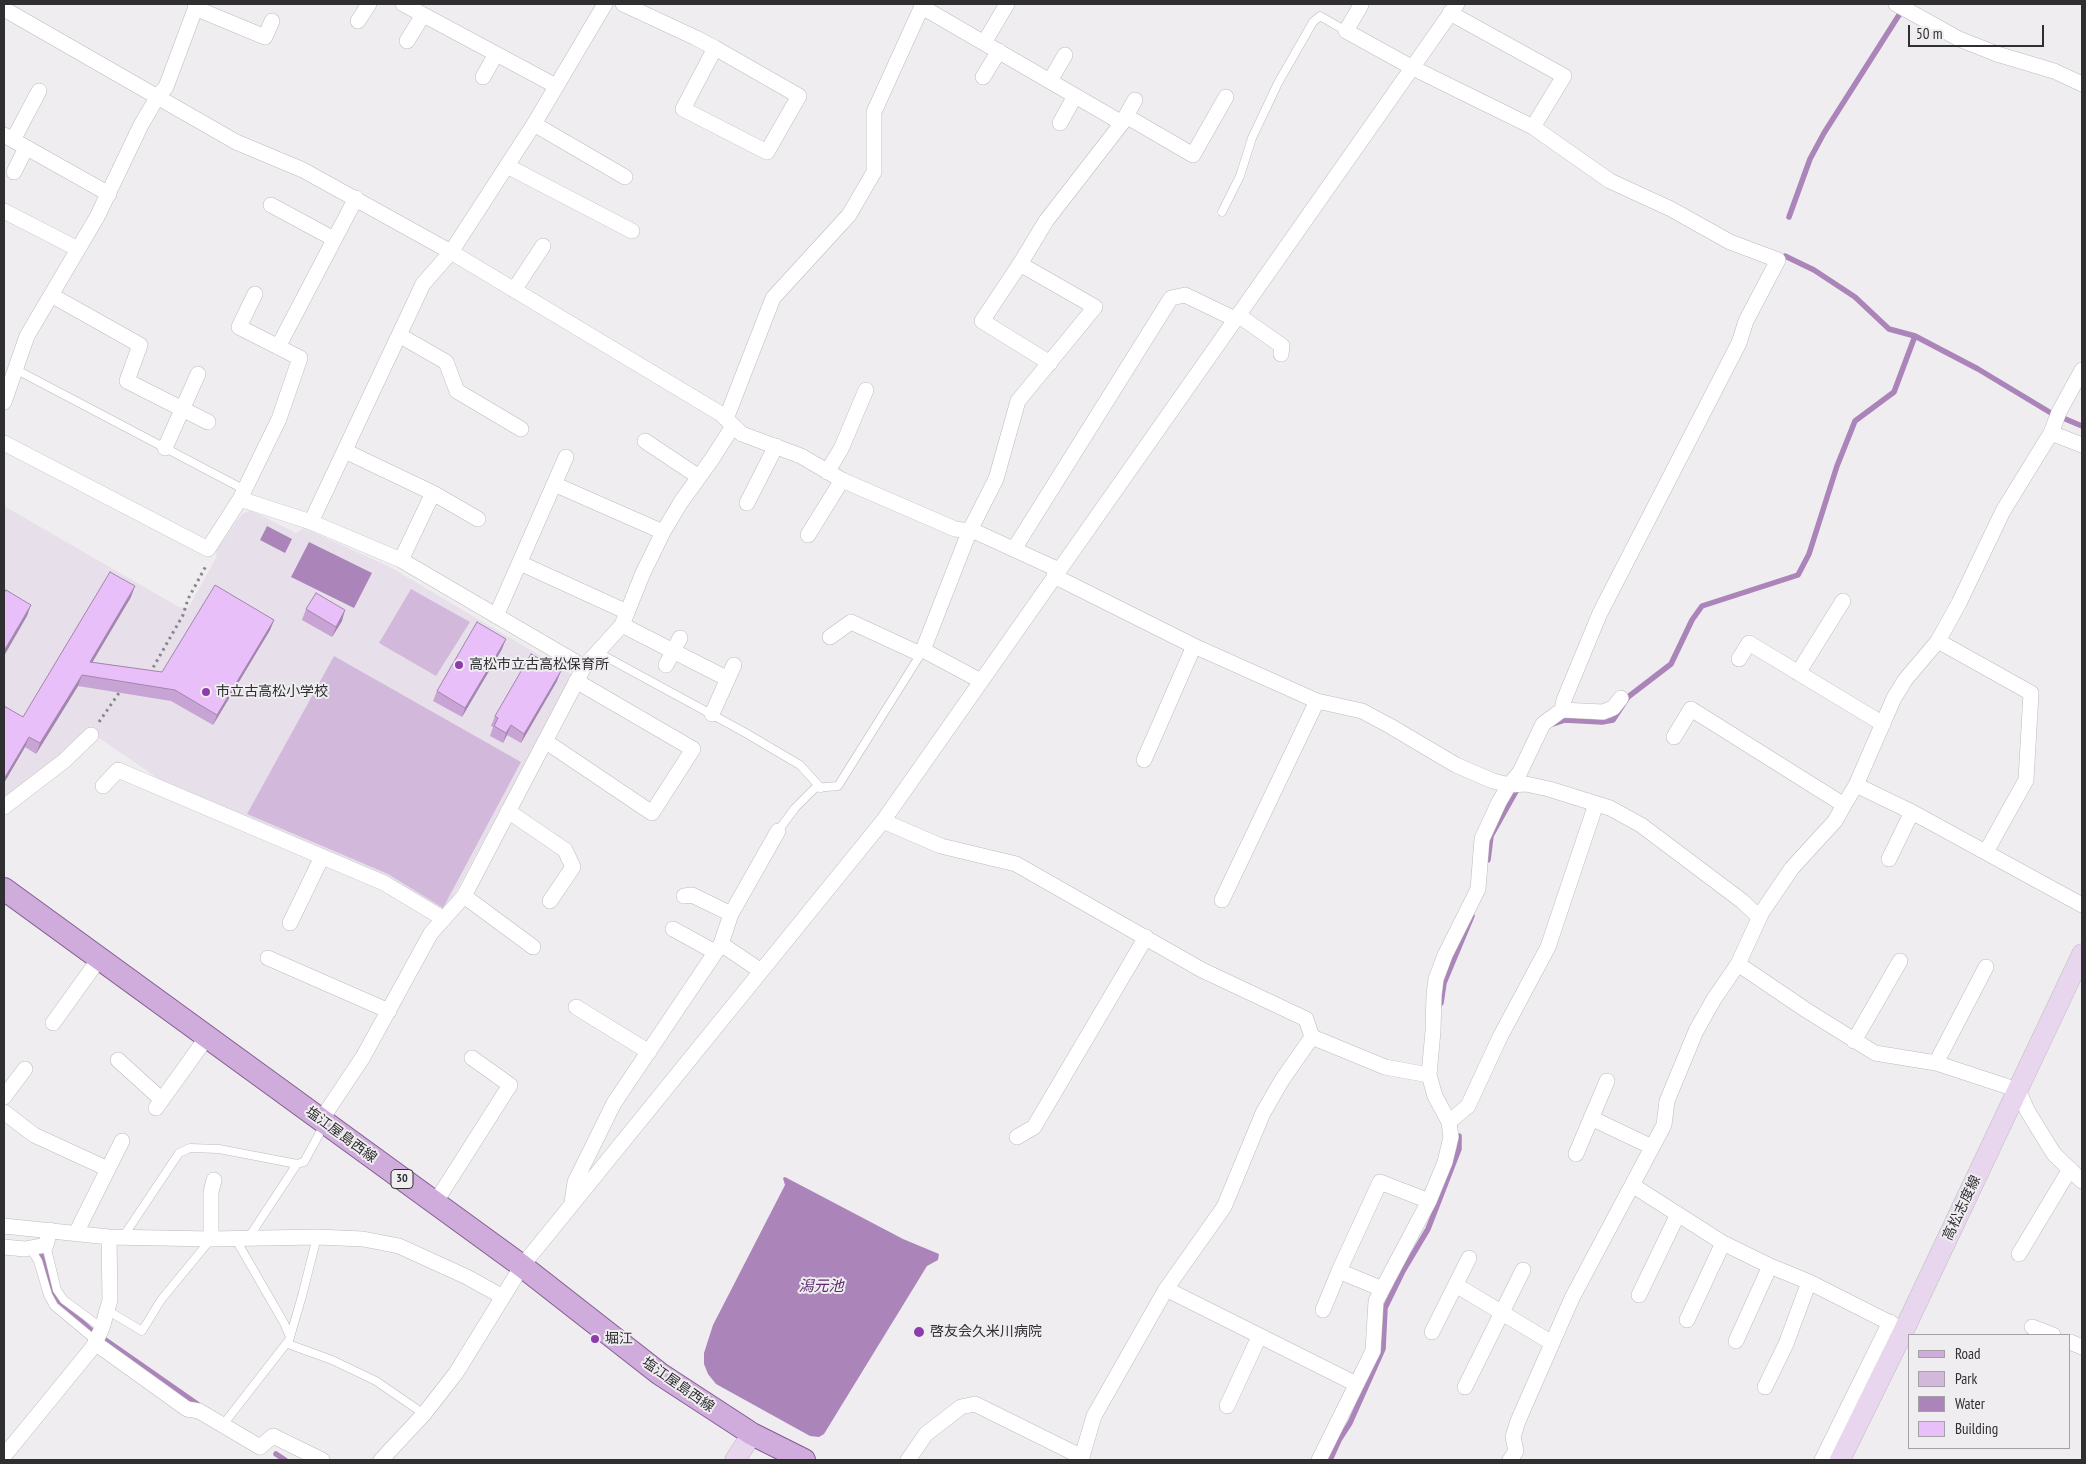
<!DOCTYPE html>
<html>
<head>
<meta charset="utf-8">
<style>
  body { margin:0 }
  #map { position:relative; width:2086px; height:1464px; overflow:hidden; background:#efedf0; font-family:"PT Sans Narrow",sans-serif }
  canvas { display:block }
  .frame { position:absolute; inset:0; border:5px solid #2f2e30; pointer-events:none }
  .legend { position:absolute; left:1908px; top:1334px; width:162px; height:115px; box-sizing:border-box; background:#efedf0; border:1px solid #a2a1a3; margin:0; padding:6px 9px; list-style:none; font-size:15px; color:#2f2e30 }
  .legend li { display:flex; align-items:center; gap:10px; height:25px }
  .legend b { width:25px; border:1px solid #a2a1a3 }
  .scale { position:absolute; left:1908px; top:25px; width:136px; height:22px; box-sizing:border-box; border:2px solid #2f2e30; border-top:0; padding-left:6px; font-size:15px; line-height:18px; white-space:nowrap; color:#2f2e30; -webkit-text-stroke:4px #efedf0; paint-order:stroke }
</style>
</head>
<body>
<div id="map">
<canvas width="2086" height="1464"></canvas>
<div class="frame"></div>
<ul class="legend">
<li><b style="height:6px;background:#d0acdd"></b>Road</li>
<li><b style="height:14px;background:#d2b9dc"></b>Park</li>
<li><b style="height:14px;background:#ab84ba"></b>Water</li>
<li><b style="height:14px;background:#e8bff8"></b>Building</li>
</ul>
<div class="scale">50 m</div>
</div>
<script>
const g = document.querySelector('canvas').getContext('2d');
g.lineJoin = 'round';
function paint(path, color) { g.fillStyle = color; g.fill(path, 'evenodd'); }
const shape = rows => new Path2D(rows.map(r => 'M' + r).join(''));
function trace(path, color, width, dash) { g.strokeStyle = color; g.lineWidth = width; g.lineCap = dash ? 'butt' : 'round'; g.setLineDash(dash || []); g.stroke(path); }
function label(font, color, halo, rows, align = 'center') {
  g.font = font + ' "PT Sans Narrow","Noto Sans JP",sans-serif'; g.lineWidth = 4; g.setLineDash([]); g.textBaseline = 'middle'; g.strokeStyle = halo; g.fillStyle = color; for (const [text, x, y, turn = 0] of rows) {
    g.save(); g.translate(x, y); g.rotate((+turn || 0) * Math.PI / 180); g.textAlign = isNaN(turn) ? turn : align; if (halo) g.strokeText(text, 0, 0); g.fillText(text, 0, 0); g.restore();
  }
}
paint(shape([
  [4,506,179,607,188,608,216,558,217,548,242,514,251,510,296,533,304,528,390,567,573,675,445,912,166,784,86,729,62,754,4,800]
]), '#e7e0ea');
paint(shape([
  [411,589,470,622,436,676,379,643],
  [334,656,521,762,443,908,388,874,247,814]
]), '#d2b9dc');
paint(shape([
  [267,526,292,539,285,553,260,540],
  [309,542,372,573,354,608,291,577],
  [785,1177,903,1239,939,1254,938,1260,927,1266,824,1434,819,1437,810,1436,716,1384,708,1374,704,1364,704,1353,713,1325,785,1185,783,1178]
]), '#ab84ba');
trace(shape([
  [1789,217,1810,159,1824,133,1899,15],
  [1785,256,1814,270,1855,297,1889,329,1915,336],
  [1553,724,1565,720,1602,722,1613,720,1628,697,1671,664,1692,620,1702,606,1798,575,1809,554,1837,466,1855,421,1894,392,1915,336,1978,369,2051,413,2082,426],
  [1488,860,1491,836,1519,786],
  [1441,1003,1444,983,1472,916],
  [37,1249,40,1252,54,1294,61,1304,91,1330,200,1406],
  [276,1454,285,1460],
  [1330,1460,1339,1440,1350,1423,1383,1349,1385,1308,1403,1271,1428,1229,1459,1149,1459,1136]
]), '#ab84ba', 5.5);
const lane = shape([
  [1222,212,1240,176,1252,138,1278,83,1313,22,1320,16,1346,31],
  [15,369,245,490],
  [597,652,744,732,800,765,821,788],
  [778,831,795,808,815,788,838,786,922,652],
  [123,1237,179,1153,190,1148,219,1149,297,1164,304,1162,324,1125],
  [249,1237,297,1164],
  [317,1237,302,1296,288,1344,332,1360,376,1381,424,1414],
  [235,1238,284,1323,290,1337],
  [46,1245,57,1290,64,1300,102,1328],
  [30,1248,38,1261,48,1295,54,1306,96,1341],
  [107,1310,142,1331,161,1300,211,1239],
  [222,1426,289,1340]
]);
const street = shape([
  [403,4,556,86],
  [623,4,696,38,715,48,799,96,767,152,683,109,715,48],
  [1896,4,1959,39,1997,54,2054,71,2082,84],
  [1361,5,1346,31,1413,68,1533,127,1610,181,1671,209,1730,242,1778,260,1746,321,1739,343,1600,613,1564,700,1562,710],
  [922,7,1122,123],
  [195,8,265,37,272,21],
  [4,9,236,142,303,170,451,252,721,414,742,434,801,456,842,480,955,529,976,532,1059,570],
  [1450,13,1564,76,1533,127],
  [358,21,369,4],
  [407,41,423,15],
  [984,43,1007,4],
  [483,77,496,54],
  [983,77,999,51],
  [1050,81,1065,55],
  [1126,116,1193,155,1226,97],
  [1060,123,1075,96],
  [534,124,625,177],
  [4,135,109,194],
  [13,140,39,91],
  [507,166,632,231],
  [14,172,26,148],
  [271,205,334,239],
  [4,211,78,249],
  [1020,264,982,321,1050,363],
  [514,290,543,246],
  [51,295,140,345,127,381,208,422],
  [1238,315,1282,346,1281,354],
  [399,335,446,362,457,391,521,429],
  [278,347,356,198],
  [4,402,27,336,97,217,141,125,158,96,166,87,197,4],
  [726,419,773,298,849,215,874,172,874,112,923,4],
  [2051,433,2082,445],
  [645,441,699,477],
  [4,443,208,549,240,499,311,522,423,284,451,252,534,124,605,4],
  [165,448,198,374],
  [345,451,433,493,478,519],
  [827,472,841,449,866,390],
  [554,484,663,532],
  [240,499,279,419,300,358,239,327,255,294],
  [747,503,776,446],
  [311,522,401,560,584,667],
  [808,535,842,480],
  [1014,549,1171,298,1185,295,1235,319],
  [401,560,433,493],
  [520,563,627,612],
  [1054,576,1194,646,1317,701,1362,711,1390,726,1456,765,1493,781,1509,785,1526,784,1549,789,1610,808,1641,825,1742,901,1759,917],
  [496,616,566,457],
  [622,625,728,679],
  [830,637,851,622,916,652,923,650],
  [1938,641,2031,693,2026,780,1986,852],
  [1739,659,1749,643,1883,724],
  [666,665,680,638],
  [1798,673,1843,601],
  [981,681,923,650,970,530,996,479,1018,401,1095,307,1020,264,1046,221,1122,123,1135,100],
  [712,714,734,665],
  [1674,737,1691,709,1844,805],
  [545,741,652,813,693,749,576,681],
  [1144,760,1194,646],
  [1856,785,1912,812,2082,905],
  [103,786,118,770,384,883,444,919],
  [4,807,64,761,91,735],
  [508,811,565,850,573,867,550,901],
  [883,821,941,846,1016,864,1202,970,1306,1019,1312,1037,1282,1080,1263,1113,1224,1207,1166,1289,1094,1416,1081,1460],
  [1889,859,1912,812],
  [464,896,533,947],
  [684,896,692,895,731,914],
  [1222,900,1317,701],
  [290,923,322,857],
  [673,929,715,952],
  [721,944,761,971],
  [268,958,389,1011],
  [1738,964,1806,1010,1875,1053,1936,1063,2018,1090,2028,1112,2054,1154,2082,1181],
  [576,1007,649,1052],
  [53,1023,99,959],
  [1312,1037,1385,1067,1429,1075],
  [1854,1041,1900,961],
  [118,1060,162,1100],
  [1936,1063,1986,967],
  [4,1097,25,1069],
  [156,1108,207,1037],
  [4,1112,34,1135,108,1169],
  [1591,1118,1652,1147],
  [321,1120,363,1057,431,933,464,896,584,667,622,625,643,573,663,532,681,502,712,459,733,426],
  [1449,1122,1468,1106,1500,1037,1548,947,1596,804],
  [1017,1137,1034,1127,1146,937],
  [1576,1154,1607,1081],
  [1632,1185,1723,1243,1770,1266,1809,1282,1904,1330],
  [435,1203,510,1085,472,1058],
  [572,1203,575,1182,614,1103,721,944,731,914,778,831],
  [4,1226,109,1237,110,1300,102,1328,93,1347,4,1456],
  [76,1233,122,1141],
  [109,1237,211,1239,317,1237,363,1239,399,1246,467,1277,503,1297],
  [211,1239,211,1192,214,1180],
  [4,1247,25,1249,46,1245,50,1230],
  [2019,1254,2070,1169],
  [1339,1271,1380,1182,1429,1201],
  [1456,1285,1552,1343],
  [1166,1289,1356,1384],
  [1639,1295,1678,1214],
  [1323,1310,1339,1271,1382,1289],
  [1687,1320,1723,1243],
  [2032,1327,2053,1335],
  [1432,1332,1469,1258],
  [1736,1341,1770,1266],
  [2070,1342,2082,1347],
  [95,1343,187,1409,199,1411,260,1447,273,1436,322,1460],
  [1465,1387,1523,1270],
  [1765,1387,1786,1344,1809,1282],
  [1227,1406,1259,1337],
  [381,1460,424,1414,456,1373,522,1266,883,821,1457,4],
  [908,1460,926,1434,961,1407,975,1404,1082,1457],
  [1319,1460,1373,1351,1376,1301,1429,1201,1445,1162,1451,1137,1449,1122,1435,1096,1429,1075,1433,1031,1434,995,1436,979,1445,955,1478,889,1482,839,1499,802,1509,785,1520,772,1543,724,1562,710,1603,712,1613,708,1621,698],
  [1510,1460,1516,1451,1513,1437,1518,1421,1572,1298,1664,1125,1667,1101,1696,1031,1714,999,1738,964,1762,912,1792,868,1835,821,1844,805,1856,785,1894,698,1905,680,1938,641,1959,603,2003,511,2051,433,2059,412,2082,370],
  [1822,1460,1890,1322]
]);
const secondary = shape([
  [735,1460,752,1434],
  [1840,1460,1904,1330,2082,954]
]);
const primary = shape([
  [4,889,522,1266,660,1374,752,1434,804,1460]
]);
trace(lane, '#bdbbbe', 9);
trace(street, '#bdbbbe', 16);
trace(secondary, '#bdbbbe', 21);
trace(primary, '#835c92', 24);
trace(shape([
  [150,673,183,615,188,599,207,564],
  [99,722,121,690]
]), '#878688', 3, [2.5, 4]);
trace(lane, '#fff', 8);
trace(street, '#fff', 15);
trace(secondary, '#e7d6ee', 20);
trace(primary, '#d0acdd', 22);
paint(shape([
  [131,597,92,662,162,672,274,620,270,630,213,725,171,701,78,686,36,754,25,747,4,783,4,706,23,717],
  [306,609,342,621,332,637,302,620],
  [502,649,462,717,433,701,437,691],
  [557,681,521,743,507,735,503,743,490,736,493,727,491,726,495,716]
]), '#c8a4d5');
paint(shape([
  [135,586,131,597,86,673,90,662],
  [31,605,27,616,4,656,4,651],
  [345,610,342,621,332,637,336,627],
  [274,620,270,630,213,725,217,715],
  [506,639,502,649,462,717,465,708],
  [561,671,557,681,521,743,524,734],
  [82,675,78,686,36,754,40,743],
  [511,725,507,735,503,743,506,733],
  [29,737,25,747,4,783,4,779]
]), '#a286ae');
const building = shape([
  [110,572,135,586,90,662,162,672,215,585,274,620,217,715,175,690,82,675,40,743,29,737,4,779,4,706,23,717,110,572],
  [6,590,31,605,4,651,4,593,6,590],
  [316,593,345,610,336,627,306,609,316,593],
  [477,622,506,639,465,708,437,691,477,622],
  [531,654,561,671,524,734,511,725,506,733,494,726,498,718,495,716,531,654]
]);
paint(building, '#e8bff8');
trace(building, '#a286ae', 1);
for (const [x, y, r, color] of [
  [459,665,5,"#8e3cab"],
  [206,692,5,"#8e3cab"],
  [919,1332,6,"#8e3cab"],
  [595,1339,5,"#8e3cab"]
]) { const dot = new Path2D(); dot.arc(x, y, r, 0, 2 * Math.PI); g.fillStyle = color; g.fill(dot); trace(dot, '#efedf0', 2); }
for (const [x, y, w] of [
  [402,1179,22]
]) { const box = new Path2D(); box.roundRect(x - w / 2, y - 9.5, w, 19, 4); g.fillStyle = '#efedf0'; g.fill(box); trace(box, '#2f2e30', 1); }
label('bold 12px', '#2f2e30', null, [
  ["30",402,1179]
]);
label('14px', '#2f2e30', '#efedf0', [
  ["高松市立古高松保育所",469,665],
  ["市立古高松小学校",216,692],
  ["啓友会久米川病院",930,1332],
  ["堀江",605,1339]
], 'left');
label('14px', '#2f2e30', '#efedf0', [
  ["塩江屋島西線",341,1135,36],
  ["高松志度線",1962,1208,-65],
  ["塩江屋島西線",678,1385,35]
]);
label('italic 15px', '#5b2a6c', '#efedf0', [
  ["潟元池",821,1287]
]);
</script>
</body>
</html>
